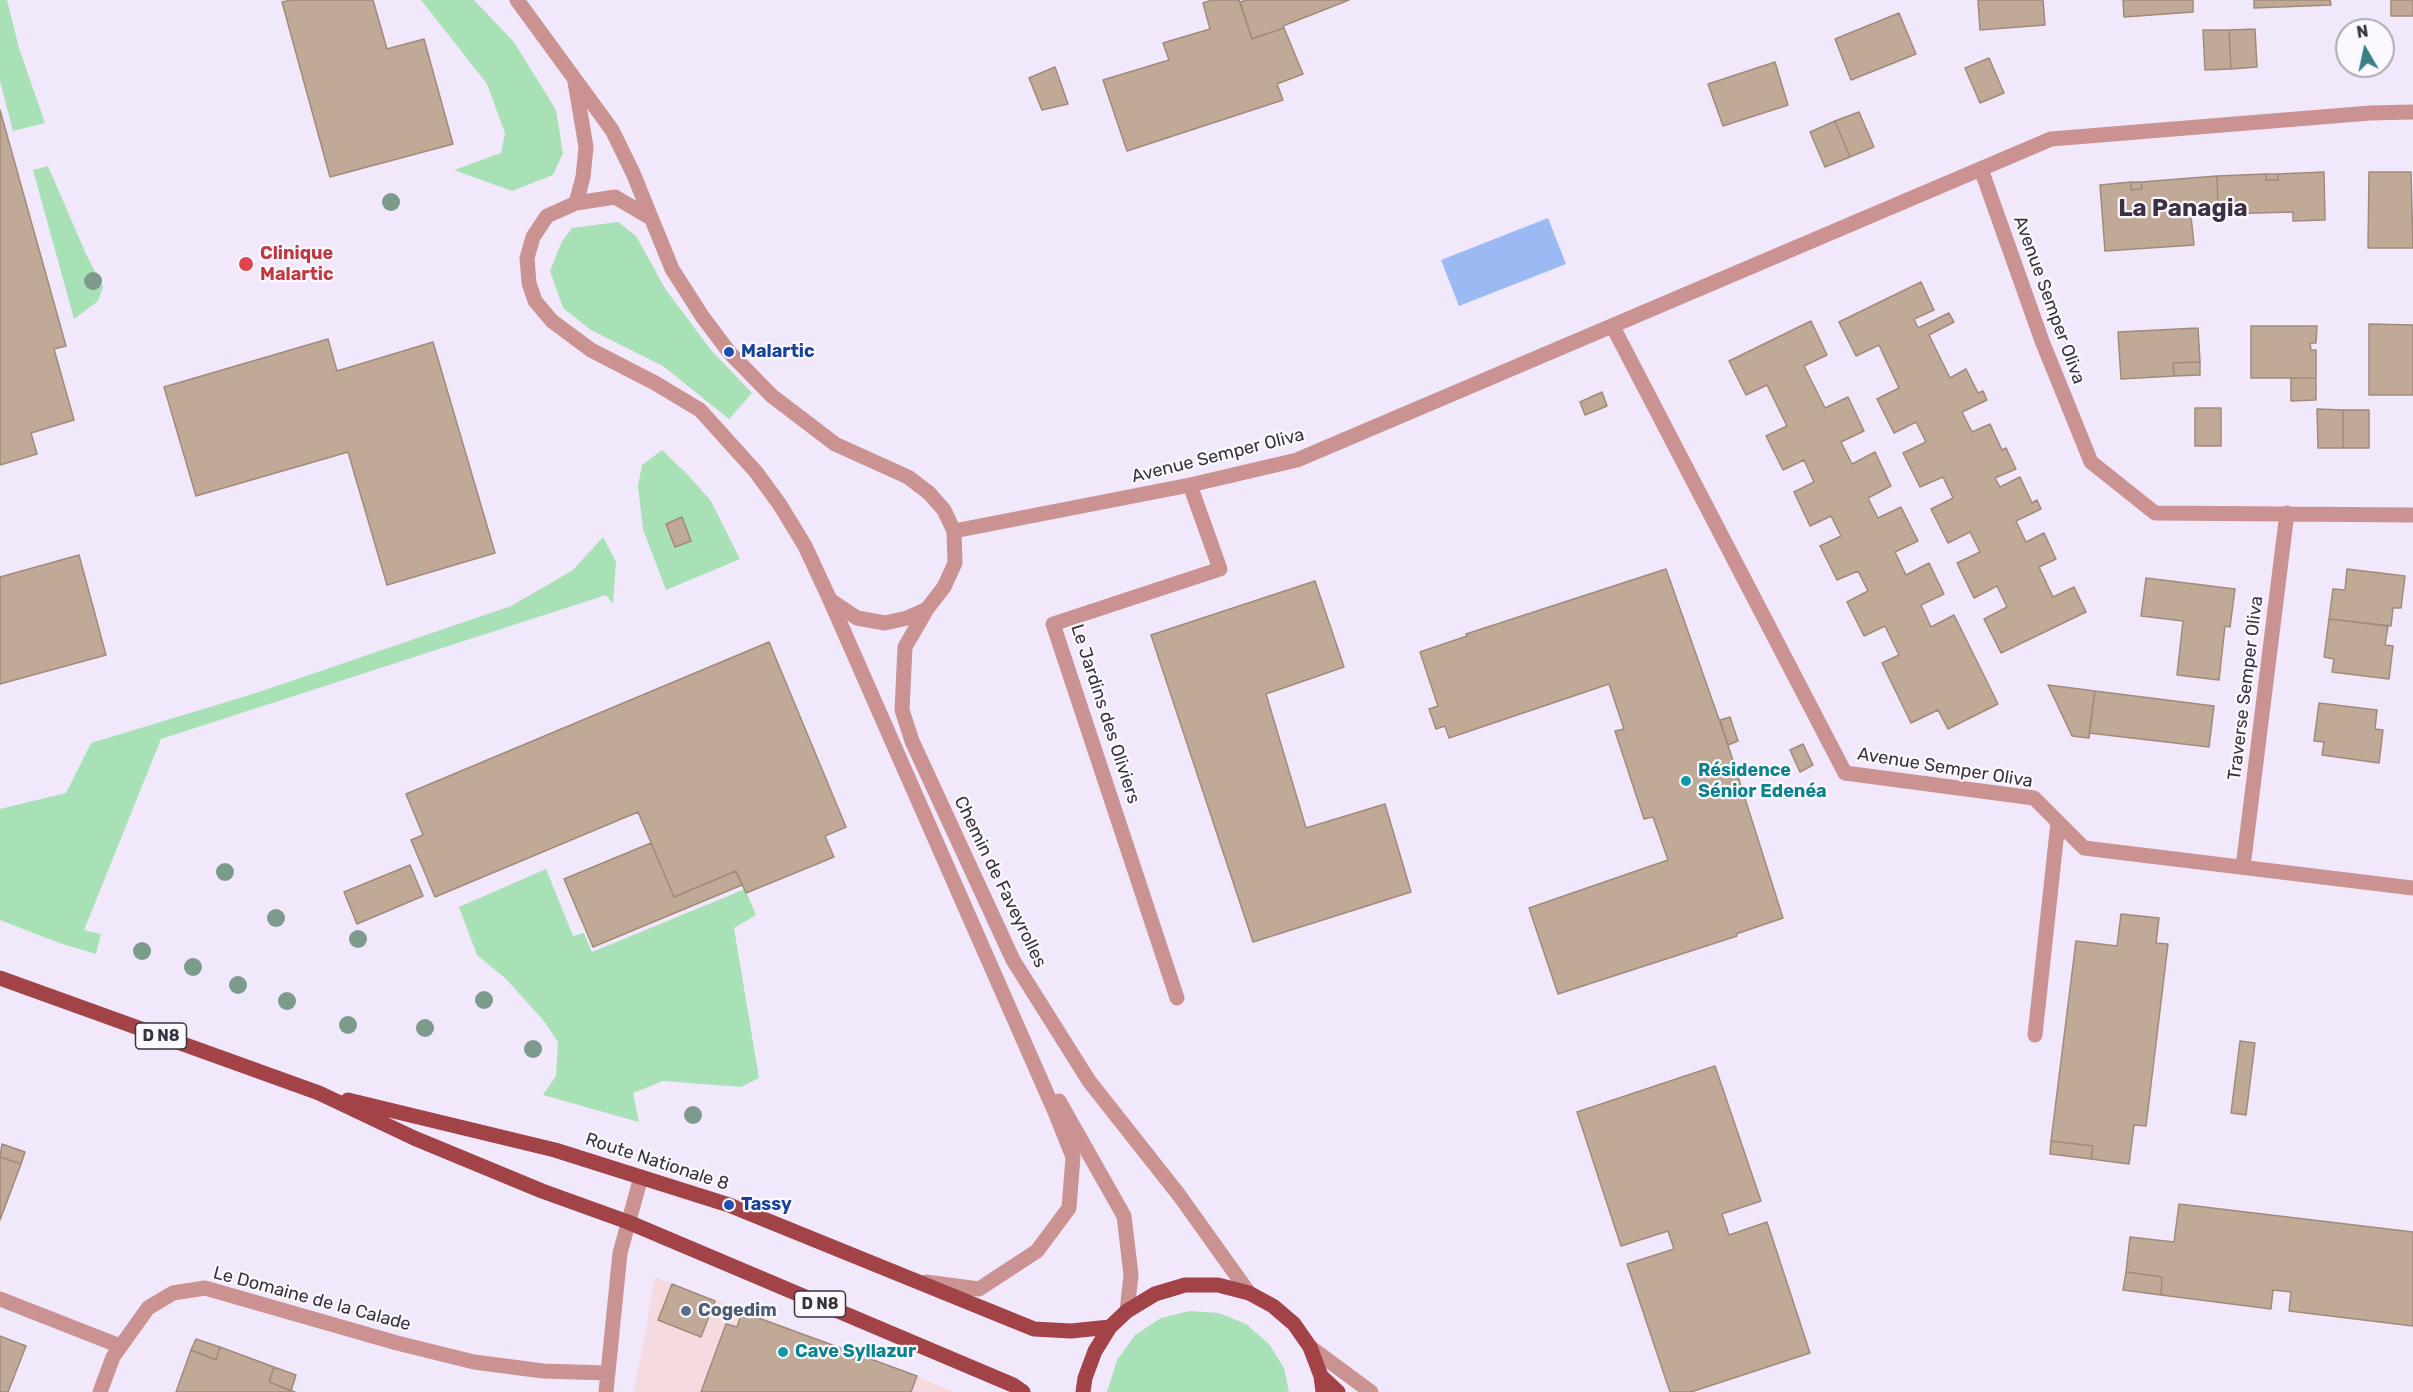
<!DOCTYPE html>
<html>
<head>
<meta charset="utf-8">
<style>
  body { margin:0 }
  #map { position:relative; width:2413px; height:1392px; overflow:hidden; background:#f2e8fc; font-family:Rubik,sans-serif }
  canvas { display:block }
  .north { position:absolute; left:2335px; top:18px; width:60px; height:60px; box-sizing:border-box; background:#fbf9fe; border:2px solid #adaab1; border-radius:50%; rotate:351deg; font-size:16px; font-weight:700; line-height:24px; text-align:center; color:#38333d }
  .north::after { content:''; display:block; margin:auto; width:21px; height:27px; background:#388086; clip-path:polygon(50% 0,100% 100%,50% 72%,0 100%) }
</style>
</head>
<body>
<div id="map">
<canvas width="2413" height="1392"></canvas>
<div class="north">N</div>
</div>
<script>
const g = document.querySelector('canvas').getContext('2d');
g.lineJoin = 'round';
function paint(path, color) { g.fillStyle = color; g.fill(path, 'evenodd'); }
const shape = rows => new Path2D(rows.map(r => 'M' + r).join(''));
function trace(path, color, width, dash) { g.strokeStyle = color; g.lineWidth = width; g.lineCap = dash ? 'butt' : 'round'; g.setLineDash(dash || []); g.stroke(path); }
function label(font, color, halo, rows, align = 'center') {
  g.font = font + ' Rubik,sans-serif'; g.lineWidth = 4.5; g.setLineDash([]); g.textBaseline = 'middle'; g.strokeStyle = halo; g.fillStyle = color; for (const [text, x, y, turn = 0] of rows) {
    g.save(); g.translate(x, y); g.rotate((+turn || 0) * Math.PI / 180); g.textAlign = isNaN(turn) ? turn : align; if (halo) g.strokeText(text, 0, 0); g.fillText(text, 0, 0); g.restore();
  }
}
paint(shape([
  [655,1277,917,1376,954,1392,634,1392]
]), '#f5dbe0');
paint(shape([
  [0,0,7,0,19,48,45,123,13,131,0,81],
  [421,0,474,0,514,42,556,110,563,153,553,175,512,191,454,170,501,153,505,133,487,84],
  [48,166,86,254,103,287,98,301,74,319,33,170],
  [618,222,636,236,666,290,711,350,752,393,729,419,663,366,591,330,563,308,550,271,562,241,572,228],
  [662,450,688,475,711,501,740,559,666,590,643,529,638,486,642,465],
  [603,537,616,562,613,604,606,595,161,739,84,930,101,934,96,954,59,943,0,920,0,809,66,793,91,743,256,693,511,606,573,570],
  [546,869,573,936,584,933,592,952,745,889,756,915,734,928,759,1078,741,1087,663,1081,633,1093,639,1122,543,1095,556,1076,558,1042,544,1021,505,978,477,955,459,907],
  [1190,1311,1219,1313,1246,1324,1269,1344,1284,1368,1289,1392,1107,1392,1117,1360,1135,1335,1161,1318]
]), '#a8e1b5');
paint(shape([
  [1548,218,1566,264,1459,306,1441,260]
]), '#9bbaf3');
const building = shape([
  [291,0,373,0,387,49,424,39,453,144,330,177,282,2,291,0],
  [1212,0,1239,0,1252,39,1284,28,1303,74,1277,84,1283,100,1127,151,1103,80,1169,60,1163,43,1210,29,1203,3,1212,0],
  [1247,0,1349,0,1283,26,1284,28,1252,39,1240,2,1247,0],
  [1978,0,2043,0,2045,25,1980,30,1978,0],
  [2123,0,2193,0,2193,12,2124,17,2123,0],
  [2254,0,2330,0,2331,5,2254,8,2254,0],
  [2391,0,2413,0,2413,16,2391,16,2391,0],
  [1899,13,1916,54,1851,80,1835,39,1899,13],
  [2255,29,2257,67,2231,69,2229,30,2255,29],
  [2203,30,2229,30,2231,69,2205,70,2203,30],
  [1989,58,2004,93,1980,103,1965,68,1989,58],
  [1775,62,1788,105,1723,126,1708,84,1775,62],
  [1055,67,1068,104,1042,110,1029,78,1055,67],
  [0,110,66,346,54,349,74,420,31,433,37,454,0,465,0,110],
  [1859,112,1874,147,1850,157,1835,121,1859,112],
  [1835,121,1850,157,1825,167,1810,132,1835,121],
  [2324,172,2325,220,2293,221,2293,212,2218,214,2217,176,2266,174,2266,180,2278,180,2278,174,2324,172],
  [2369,172,2411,172,2413,248,2368,248,2369,172],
  [2266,174,2278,174,2278,180,2266,180,2266,174],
  [2217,176,2218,214,2191,216,2194,245,2105,251,2100,185,2131,182,2131,190,2142,189,2141,182,2217,176],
  [2131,182,2141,182,2142,189,2131,190,2131,182],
  [1921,282,1934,310,1914,319,1918,328,1949,313,1954,322,1929,335,1950,378,1966,369,1978,393,1983,391,1987,400,1962,412,1972,432,1990,424,2002,450,2006,448,2016,469,1995,478,2000,487,2020,477,2032,503,2037,500,2041,509,2016,521,2026,542,2044,533,2056,559,2039,567,2053,597,2074,587,2086,612,2001,653,1984,619,2007,607,1997,586,1974,598,1957,563,1980,552,1970,532,1948,543,1931,509,1953,498,1943,477,1920,487,1903,453,1926,442,1916,422,1894,433,1877,399,1899,388,1879,345,1856,356,1839,322,1921,282],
  [1811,321,1827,355,1804,366,1825,408,1848,397,1864,431,1841,442,1852,464,1875,452,1891,486,1868,498,1878,518,1901,507,1918,541,1895,552,1906,575,1929,563,1944,594,1921,605,1931,627,1954,615,1998,704,1948,729,1938,710,1911,723,1882,663,1899,655,1885,626,1864,636,1847,602,1868,591,1858,571,1837,580,1820,546,1841,536,1831,516,1810,526,1794,492,1814,482,1804,460,1783,470,1766,436,1787,426,1767,385,1746,395,1729,361,1811,321],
  [2369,324,2413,325,2413,395,2369,395,2369,324],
  [2251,326,2317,326,2316,343,2310,343,2311,350,2316,350,2316,378,2251,378,2251,326],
  [2198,328,2200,362,2173,363,2174,376,2121,379,2118,332,2198,328],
  [328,339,337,371,433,342,495,553,387,585,348,452,196,496,164,387,328,339],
  [2200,362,2200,375,2174,376,2173,363,2200,362],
  [2291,378,2316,378,2316,400,2291,401,2291,378],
  [1602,392,1607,406,1585,415,1580,402,1602,392],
  [2195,408,2221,408,2221,446,2195,446,2195,408],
  [2317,409,2343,410,2343,448,2318,448,2317,409],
  [2343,410,2369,410,2369,448,2343,448,2343,410],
  [682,517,691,541,675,547,666,524,682,517],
  [79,555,106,655,0,684,0,577,79,555],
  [1666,569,1728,745,1783,918,1736,934,1737,936,1558,994,1529,908,1668,860,1653,817,1644,819,1615,731,1624,729,1609,684,1449,738,1445,726,1436,729,1429,709,1438,706,1420,652,1467,636,1466,634,1666,569],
  [2347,569,2405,576,2401,608,2393,608,2391,626,2329,619,2333,589,2345,590,2347,569],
  [2146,578,2235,589,2230,627,2225,626,2219,680,2177,675,2183,621,2141,616,2146,578],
  [1315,581,1344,667,1266,694,1306,828,1385,804,1411,892,1253,942,1151,635,1315,581],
  [2329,619,2388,626,2385,645,2393,646,2389,679,2332,672,2334,659,2324,657,2329,619],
  [769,642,846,827,825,836,834,857,746,893,736,871,674,897,638,812,435,897,411,840,423,835,406,794,769,642],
  [2048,685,2095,691,2089,738,2072,736,2048,685],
  [2095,691,2214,706,2209,747,2089,733,2095,691],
  [2319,703,2377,710,2375,729,2383,730,2379,763,2322,755,2324,742,2314,741,2319,703],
  [1730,717,1738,741,1728,745,1720,720,1730,717],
  [1803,744,1813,765,1800,772,1790,750,1803,744],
  [651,843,674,897,736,871,742,885,593,947,564,879,651,843],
  [410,865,423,896,357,924,344,892,410,865],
  [2121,914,2159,918,2156,943,2168,944,2146,1126,2134,1125,2129,1164,2091,1159,2093,1146,2051,1141,2076,941,2117,946,2121,914],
  [2240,1041,2255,1043,2246,1115,2231,1113,2240,1041],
  [1715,1066,1761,1201,1722,1214,1729,1235,1767,1222,1810,1353,1691,1392,1670,1392,1627,1264,1674,1249,1668,1231,1621,1246,1577,1112,1715,1066],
  [2051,1141,2093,1146,2091,1159,2050,1154,2051,1141],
  [2,1144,25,1152,21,1164,0,1157,2,1144],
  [0,1157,21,1164,0,1220,0,1157],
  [2179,1204,2413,1232,2413,1326,2289,1311,2291,1292,2273,1290,2271,1309,2161,1295,2162,1277,2126,1272,2130,1237,2174,1242,2179,1204],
  [2126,1272,2162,1277,2161,1295,2123,1290,2126,1272],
  [672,1284,715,1301,701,1337,658,1320,672,1284],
  [742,1312,917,1376,911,1392,701,1392,726,1324,737,1327,742,1312],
  [0,1336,26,1346,8,1392,0,1392,0,1336],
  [196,1339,220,1347,216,1360,191,1350,196,1339],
  [220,1347,274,1367,269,1382,295,1392,176,1392,191,1350,216,1360,220,1347],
  [274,1367,296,1375,291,1391,269,1382,274,1367]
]);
paint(building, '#c1a998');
trace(building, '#a18a79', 1.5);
trace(shape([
  [517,0,612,130,633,173,672,269,702,316,729,352,772,396,835,444,908,477,929,493,944,510,954,531,955,563,944,587,927,609,907,618,885,623,857,618,830,600],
  [575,82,586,147,583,177,576,203],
  [1981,169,2042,341,2091,462,2155,513,2413,515],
  [651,218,615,197,576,203,547,216,533,237,527,258,529,283,535,301,552,321,591,350,655,383,700,410,756,472,780,505,805,546,830,600,1055,1112,1073,1157,1069,1208,1037,1251,979,1289,926,1282],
  [1613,327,1845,773,2034,798,2084,848,2413,888],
  [954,531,1190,485,1297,460,2051,139,2370,113,2413,112],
  [927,609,905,647,902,710,912,741,1013,960,1089,1081,1179,1195,1249,1293],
  [2243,867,2287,513],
  [1177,998,1053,624,1220,569,1190,485],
  [2035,1035,2058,822],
  [1059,1101,1124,1216,1131,1275,1127,1311],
  [0,1299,120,1346],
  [1310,1347,1371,1392],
  [100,1392,113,1357,148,1308,173,1293,205,1288,397,1343,474,1362,543,1371,608,1373],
  [606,1392,620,1253,641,1177]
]), '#ca9392', 15);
trace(shape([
  [0,978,319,1093,414,1138,542,1191,628,1222,1013,1385,1023,1392],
  [348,1100,555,1150,729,1205,1034,1329,1071,1331,1110,1327],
  [1321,1376,1338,1392],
  [1083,1392,1085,1378,1095,1351,1110,1327,1127,1311,1155,1294,1185,1285,1218,1285,1249,1293,1273,1306,1294,1324,1310,1347,1321,1376,1323,1392]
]), '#a24347', 15);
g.fillStyle = '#7c9b8d';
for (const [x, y] of [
  [391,202],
  [93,281],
  [225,872],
  [276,918],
  [358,939],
  [142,951],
  [193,967],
  [238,985],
  [484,1000],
  [287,1001],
  [348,1025],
  [425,1028],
  [533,1049],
  [693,1115]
]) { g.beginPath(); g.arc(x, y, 9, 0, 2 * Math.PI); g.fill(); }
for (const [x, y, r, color] of [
  [246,264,8,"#e0444e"],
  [729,352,6,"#1a4fb4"],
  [1686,781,6,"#0f9aa8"],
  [729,1205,6,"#1a4fb4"],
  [686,1311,6,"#5c6f8a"],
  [783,1352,6,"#0f9aa8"]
]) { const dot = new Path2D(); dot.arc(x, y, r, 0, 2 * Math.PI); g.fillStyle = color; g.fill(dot); trace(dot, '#fbf9fe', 2); }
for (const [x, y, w] of [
  [161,1036,51],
  [820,1304,51]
]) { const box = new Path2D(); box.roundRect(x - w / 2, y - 13, w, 26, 4.5); g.fillStyle = '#fbf9fe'; g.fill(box); trace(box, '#38333d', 1.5); }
label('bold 16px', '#38333d', null, [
  ["D N8",161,1036],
  ["D N8",820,1304]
]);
label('bold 18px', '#be3a42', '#fbf9fe', [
  ["Clinique",260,254],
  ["Malartic",260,275]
], 'left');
label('18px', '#38333d', '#fbf9fe', [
  ["Avenue Semper Oliva",2049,300,70],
  ["Avenue Semper Oliva",1218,456,-14],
  ["Traverse Semper Oliva",2246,688,-83],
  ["Le Jardins des Oliviers",1105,714,72],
  ["Avenue Semper Oliva",1945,768,9],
  ["Chemin de Faveyrolles",1000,882,64],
  ["Route Nationale 8",657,1162,18],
  ["Le Domaine de la Calade",312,1299,15]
]);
label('bold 18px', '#164399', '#fbf9fe', [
  ["Malartic",741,352],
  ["Tassy",741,1205]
], 'left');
label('bold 18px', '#0d838f', '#fbf9fe', [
  ["Résidence",1698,771],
  ["Sénior Edenéa",1698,792],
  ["Cave Syllazur",795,1352]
], 'left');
label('bold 18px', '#4e5e75', '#fbf9fe', [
  ["Cogedim",698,1311]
], 'left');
label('bold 24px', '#3b3044', '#fbf9fe', [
  ["La Panagia",2183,209]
]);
</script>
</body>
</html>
